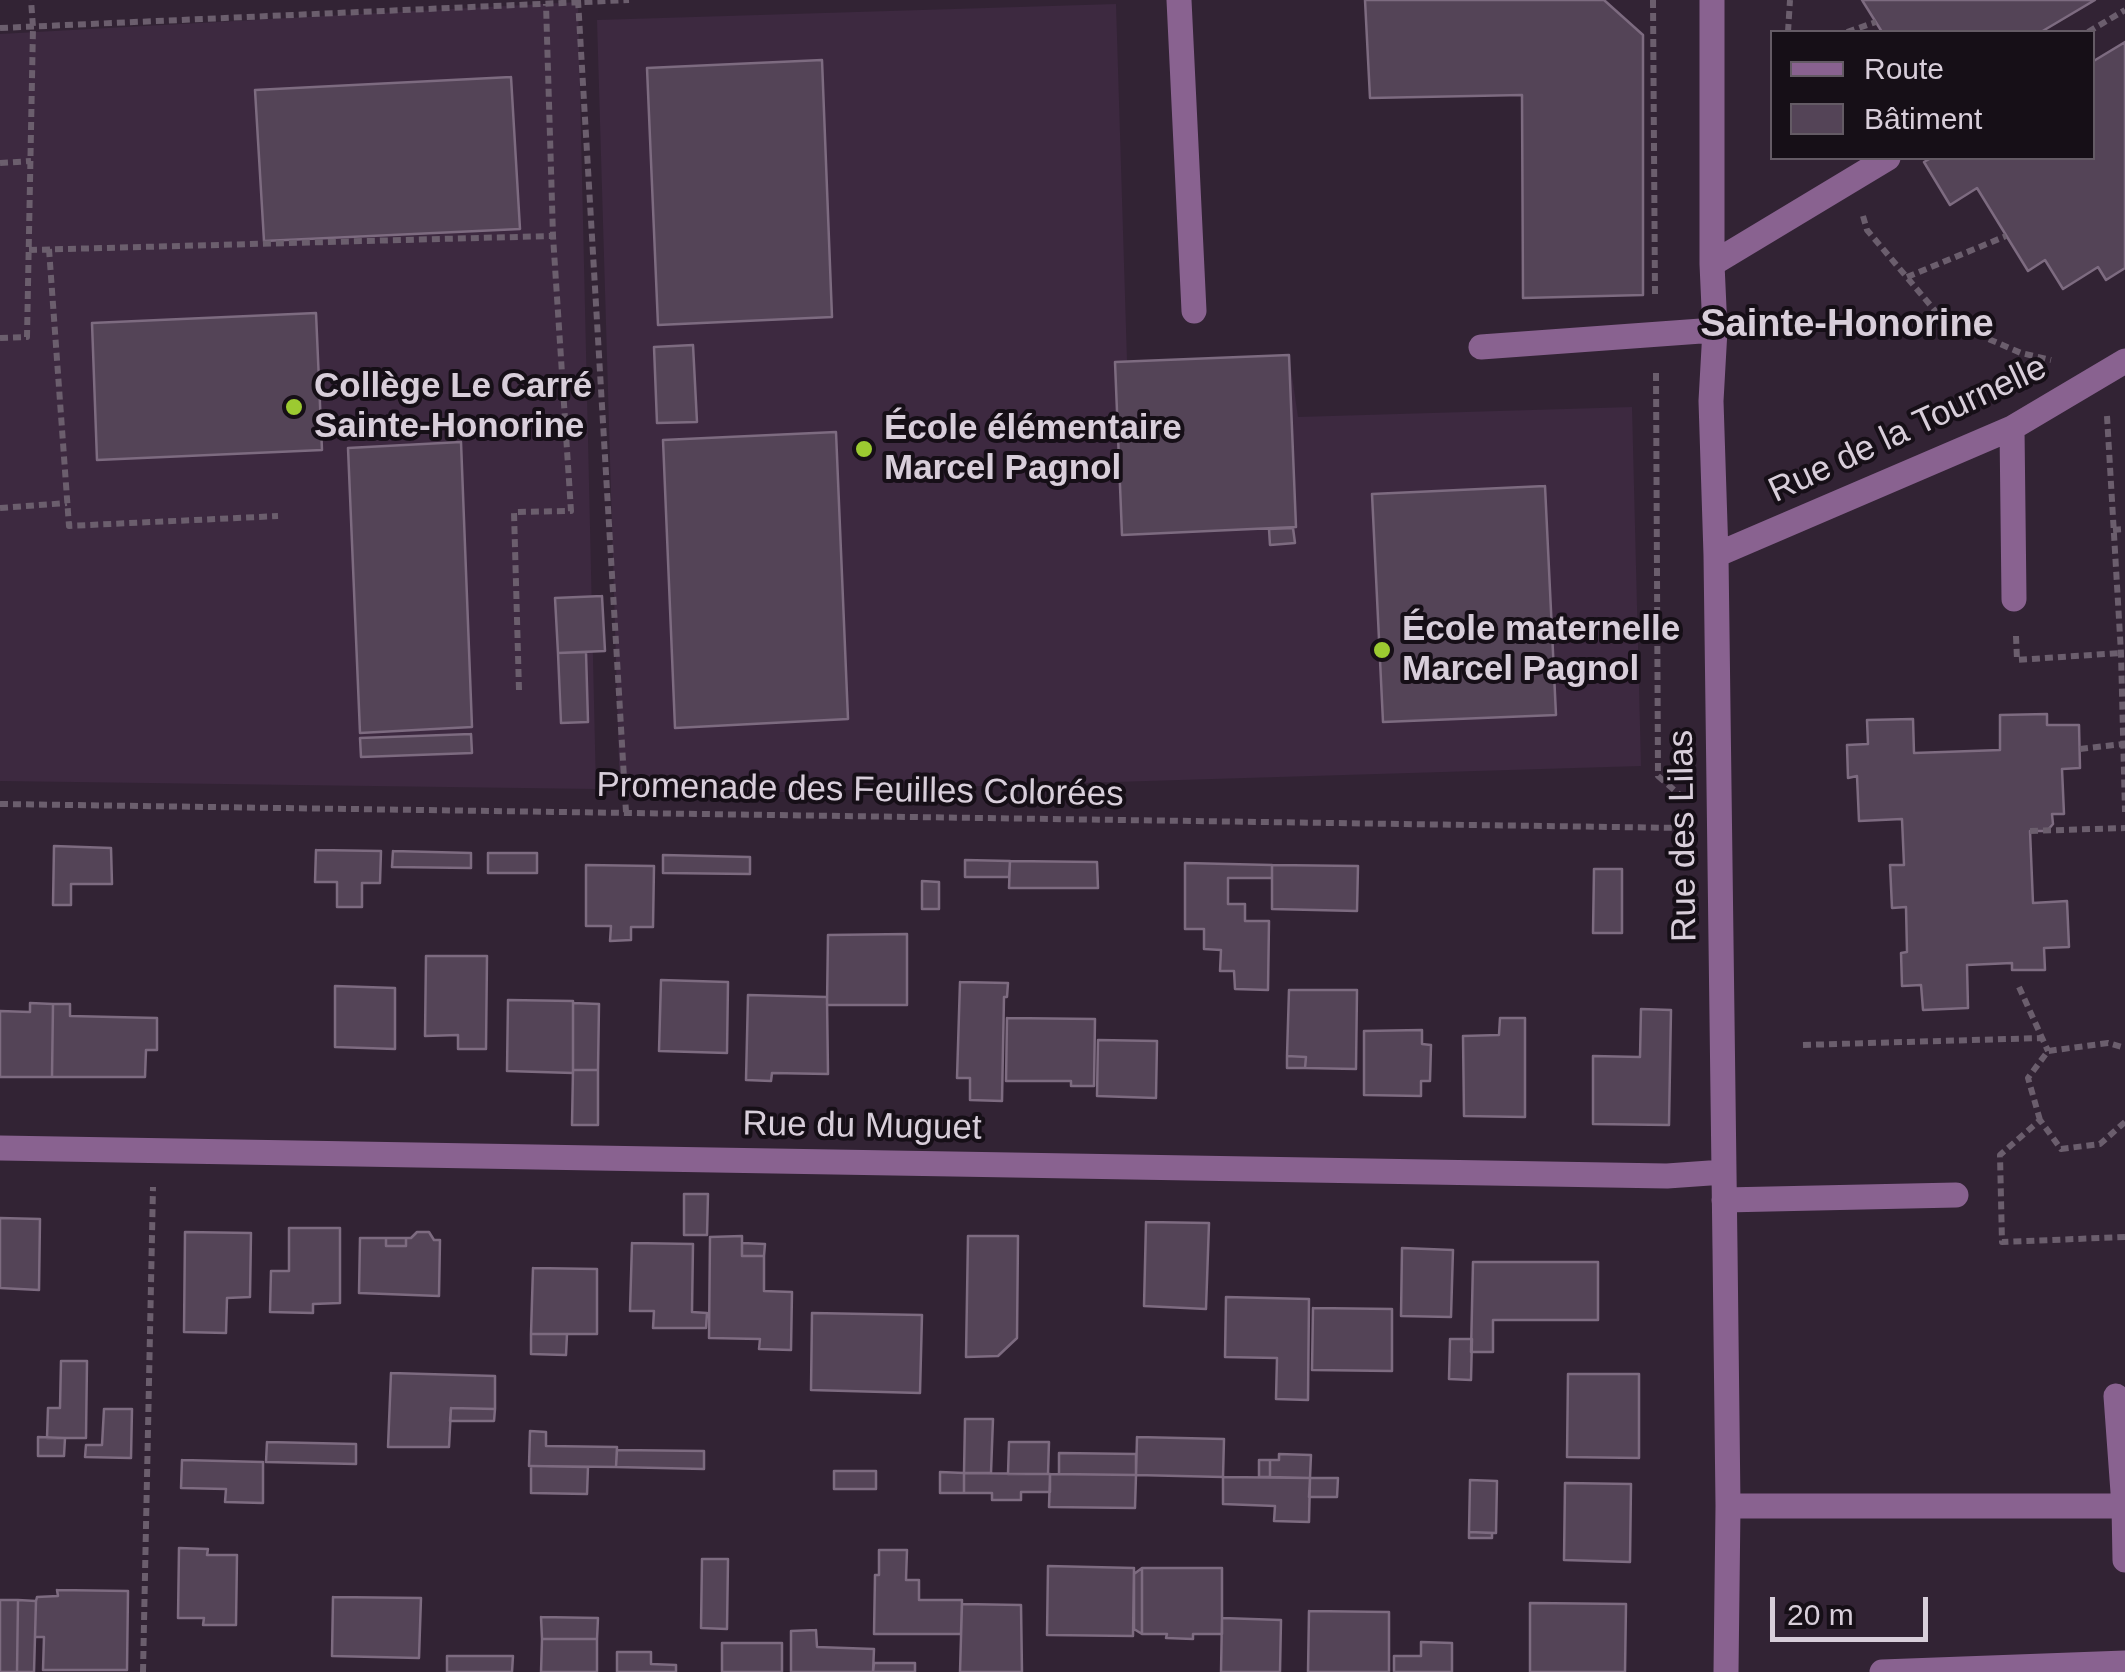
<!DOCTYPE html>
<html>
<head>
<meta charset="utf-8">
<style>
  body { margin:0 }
  #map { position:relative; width:2125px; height:1672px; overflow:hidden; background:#322334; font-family:Arial,sans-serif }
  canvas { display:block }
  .legend { position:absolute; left:1770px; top:30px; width:325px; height:130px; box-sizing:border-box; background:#160f17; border:2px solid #645b65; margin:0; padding:12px 18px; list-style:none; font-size:30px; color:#d8ceda }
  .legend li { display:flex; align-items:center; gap:20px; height:50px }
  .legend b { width:50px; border:2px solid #645b65 }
  .scale { position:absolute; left:1770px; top:1597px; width:158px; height:45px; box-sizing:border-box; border:5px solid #d8ceda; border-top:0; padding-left:12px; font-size:30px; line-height:35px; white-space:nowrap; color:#d8ceda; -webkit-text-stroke:8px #160f17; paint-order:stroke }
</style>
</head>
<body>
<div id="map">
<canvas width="2125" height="1672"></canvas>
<ul class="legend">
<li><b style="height:12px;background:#896290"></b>Route</li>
<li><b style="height:28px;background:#544457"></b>Bâtiment</li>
</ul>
<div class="scale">20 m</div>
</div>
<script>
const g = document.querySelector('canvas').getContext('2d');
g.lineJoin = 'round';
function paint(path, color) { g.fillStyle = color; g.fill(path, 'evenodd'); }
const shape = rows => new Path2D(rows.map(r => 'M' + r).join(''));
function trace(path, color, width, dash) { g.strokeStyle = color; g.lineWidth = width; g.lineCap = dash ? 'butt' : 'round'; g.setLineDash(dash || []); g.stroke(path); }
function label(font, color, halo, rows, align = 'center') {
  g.font = font + ' Arial,sans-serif'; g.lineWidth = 8; g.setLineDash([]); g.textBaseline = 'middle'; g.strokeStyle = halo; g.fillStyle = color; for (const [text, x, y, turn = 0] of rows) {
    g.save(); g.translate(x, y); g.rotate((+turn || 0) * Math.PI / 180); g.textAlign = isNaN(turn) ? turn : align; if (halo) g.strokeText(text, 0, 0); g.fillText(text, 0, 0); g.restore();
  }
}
paint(shape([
  [578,2,596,789,0,781,0,34],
  [1116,4,1127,361,1289,355,1298,417,1632,407,1641,766,620,797,597,20]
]), '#3d2940');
const building = shape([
  [1365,0,1604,0,1643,35,1643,295,1523,298,1522,95,1370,98,1365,0],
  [1862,0,2095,0,2041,32,1882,32,1862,0],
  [2125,42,2125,268,2106,280,2098,267,2063,289,2045,260,2028,271,1977,188,1950,205,1924,162,1931,158,2092,158,2092,62,2125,42],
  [822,60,832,317,658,325,647,68,822,60],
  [511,77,520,229,264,241,255,90,511,77],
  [316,313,322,450,97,460,92,323,316,313],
  [693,345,697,422,657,423,654,347,693,345],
  [1289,355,1296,527,1122,535,1115,362,1289,355],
  [836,432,848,719,675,728,663,440,836,432],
  [461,442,472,727,360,733,348,448,461,442],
  [1545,486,1556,715,1383,722,1372,494,1545,486],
  [1293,528,1295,543,1270,545,1269,529,1293,528],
  [602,596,605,651,558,653,555,598,602,596],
  [586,652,588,722,561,723,558,653,586,652],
  [2047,714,2047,725,2079,725,2080,768,2062,769,2064,814,2052,814,2053,824,2047,831,2030,831,2033,903,2067,901,2069,947,2044,948,2045,970,2012,970,2012,963,1967,965,1968,1008,1923,1010,1921,985,1902,986,1901,953,1907,952,1906,907,1892,908,1890,865,1904,865,1902,819,1859,821,1857,776,1848,778,1847,745,1868,744,1867,720,1913,719,1914,753,2000,750,2000,715,2047,714],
  [471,734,472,753,361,757,360,738,471,734],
  [54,846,111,848,112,884,71,884,71,905,53,905,54,846],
  [316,850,381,851,380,883,362,883,362,907,337,907,337,882,315,882,316,850],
  [393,851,471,853,471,868,392,867,393,851],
  [488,853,537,853,537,873,488,873,488,853],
  [663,855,750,857,750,874,663,873,663,855],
  [965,860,1010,861,1009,877,965,877,965,860],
  [1010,861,1097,862,1098,888,1009,888,1010,861],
  [1185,863,1272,865,1272,878,1228,878,1228,904,1245,904,1245,921,1269,921,1268,990,1235,989,1234,971,1220,971,1221,950,1204,949,1204,929,1185,929,1185,863],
  [586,865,654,866,653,927,631,927,631,940,610,941,611,926,586,926,586,865],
  [1272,865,1358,866,1357,911,1272,909,1272,865],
  [1594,869,1622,869,1622,933,1593,933,1594,869],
  [922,881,939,882,939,909,922,909,922,881],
  [907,934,907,1005,827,1005,828,935,907,934],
  [426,956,487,956,486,1049,458,1049,458,1035,425,1036,426,956],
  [661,980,728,982,727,1053,659,1051,661,980],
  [960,982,1008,983,1007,997,1004,997,1002,1101,970,1100,970,1078,957,1078,960,982],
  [335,986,395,988,395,1049,335,1047,335,986],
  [1289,990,1357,990,1356,1069,1305,1068,1306,1057,1287,1056,1289,990],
  [748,995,827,997,828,1074,772,1073,771,1081,746,1080,748,995],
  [508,1000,573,1001,573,1073,507,1071,508,1000],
  [30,1003,53,1004,52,1077,0,1077,0,1011,30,1012,30,1003],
  [573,1003,599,1004,598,1070,573,1070,573,1003],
  [53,1004,70,1004,70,1016,157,1018,157,1050,146,1050,145,1077,52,1077,53,1004],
  [1641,1009,1671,1010,1669,1125,1593,1124,1593,1056,1640,1057,1641,1009],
  [1007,1018,1095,1019,1094,1086,1071,1086,1071,1081,1006,1081,1007,1018],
  [1500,1018,1525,1018,1525,1117,1464,1116,1463,1036,1499,1035,1500,1018],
  [1422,1030,1422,1044,1431,1045,1430,1081,1421,1081,1421,1096,1364,1095,1364,1031,1422,1030],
  [1098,1040,1157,1041,1156,1098,1097,1096,1098,1040],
  [1287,1056,1306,1057,1305,1068,1287,1068,1287,1056],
  [573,1070,598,1070,598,1125,572,1125,573,1070],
  [684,1194,708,1194,707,1235,684,1235,684,1194],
  [0,1218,40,1219,39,1290,0,1288,0,1218],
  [1146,1222,1209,1223,1206,1309,1144,1306,1146,1222],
  [289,1228,340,1228,340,1303,313,1304,313,1313,270,1312,271,1271,289,1271,289,1228],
  [185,1232,251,1233,250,1297,227,1298,226,1333,184,1332,185,1232],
  [417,1232,429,1232,434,1240,440,1240,439,1296,359,1293,360,1238,386,1238,386,1246,406,1246,406,1238,411,1238,417,1232],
  [742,1236,742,1256,764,1256,764,1291,792,1292,791,1350,759,1349,760,1339,709,1338,710,1237,742,1236],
  [968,1236,1018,1236,1017,1338,998,1356,966,1357,968,1236],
  [386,1238,406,1238,406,1246,386,1246,386,1238],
  [632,1243,693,1244,692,1312,707,1313,706,1328,653,1328,654,1311,630,1311,632,1243],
  [742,1243,765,1244,764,1256,742,1256,742,1243],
  [1402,1248,1453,1250,1451,1317,1401,1316,1402,1248],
  [1473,1262,1598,1262,1598,1320,1493,1320,1493,1352,1471,1352,1473,1262],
  [533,1268,597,1269,597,1334,531,1334,533,1268],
  [1226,1297,1309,1299,1308,1400,1276,1399,1277,1358,1225,1357,1226,1297],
  [1313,1308,1392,1309,1392,1371,1312,1370,1313,1308],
  [812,1313,922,1315,920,1393,811,1390,812,1313],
  [531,1334,567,1334,566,1355,531,1354,531,1334],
  [1450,1339,1472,1339,1471,1380,1449,1379,1450,1339],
  [61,1361,87,1361,86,1438,47,1438,48,1408,60,1408,61,1361],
  [391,1373,495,1376,495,1409,451,1408,449,1447,388,1447,391,1373],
  [1568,1374,1639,1374,1639,1458,1567,1457,1568,1374],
  [451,1408,495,1409,494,1421,450,1421,451,1408],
  [104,1409,132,1409,131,1458,85,1457,86,1445,102,1445,104,1409],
  [965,1419,993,1419,991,1473,964,1473,965,1419],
  [530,1431,546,1432,546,1446,617,1447,616,1467,529,1466,530,1431],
  [38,1437,65,1438,64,1456,38,1456,38,1437],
  [1137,1437,1224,1439,1223,1477,1136,1475,1137,1437],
  [267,1442,356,1444,356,1464,266,1462,267,1442],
  [1009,1442,1049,1442,1048,1474,1008,1474,1009,1442],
  [617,1450,704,1451,704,1469,616,1467,617,1450],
  [1059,1453,1136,1454,1136,1475,1059,1474,1059,1453],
  [1279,1454,1311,1455,1310,1478,1270,1477,1270,1460,1279,1460,1279,1454],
  [182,1460,263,1462,263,1503,225,1502,226,1489,181,1488,182,1460],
  [1259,1460,1270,1460,1270,1477,1259,1477,1259,1460],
  [531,1466,588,1467,587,1494,531,1493,531,1466],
  [834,1471,876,1471,876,1489,834,1489,834,1471],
  [940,1472,964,1473,964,1493,940,1493,940,1472],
  [964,1473,1050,1474,1050,1492,1021,1492,1021,1500,992,1500,992,1493,964,1493,964,1473],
  [1050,1474,1136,1475,1135,1508,1049,1507,1050,1474],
  [1223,1477,1310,1478,1309,1522,1274,1521,1275,1506,1223,1504,1223,1477],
  [1310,1478,1338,1478,1337,1497,1309,1497,1310,1478],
  [1470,1480,1497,1481,1496,1533,1469,1532,1470,1480],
  [1565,1483,1631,1484,1630,1562,1564,1560,1565,1483],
  [1469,1532,1492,1533,1492,1538,1469,1538,1469,1532],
  [179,1548,208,1549,207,1555,237,1555,236,1625,203,1625,204,1618,178,1618,179,1548],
  [879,1550,907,1550,906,1580,919,1580,919,1600,962,1600,961,1634,874,1634,875,1575,879,1575,879,1550],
  [702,1559,728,1559,727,1629,701,1628,702,1559],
  [1048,1566,1134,1568,1133,1636,1047,1635,1048,1566],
  [1142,1568,1222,1568,1222,1634,1193,1634,1193,1639,1166,1638,1167,1634,1142,1634,1142,1568],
  [1142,1568,1142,1634,1134,1629,1134,1574,1142,1568],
  [57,1590,128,1591,127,1670,43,1670,44,1637,35,1637,36,1601,37,1597,58,1596,57,1590],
  [333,1597,421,1598,419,1658,332,1656,333,1597],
  [0,1600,18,1600,17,1672,0,1672,0,1600],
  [18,1600,36,1601,34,1672,17,1672,18,1600],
  [1530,1603,1626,1604,1625,1672,1530,1672,1530,1603],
  [962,1604,1021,1605,1022,1672,960,1672,962,1604],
  [1309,1611,1389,1612,1389,1672,1308,1672,1309,1611],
  [541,1617,598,1618,597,1639,542,1639,541,1617],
  [1222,1618,1281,1620,1280,1672,1221,1672,1222,1618],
  [816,1630,817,1647,874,1649,873,1672,791,1672,791,1631,816,1630],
  [542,1639,597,1639,597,1672,541,1672,542,1639],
  [1421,1642,1452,1643,1452,1672,1394,1672,1394,1656,1421,1656,1421,1642],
  [722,1643,782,1643,782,1672,722,1672,722,1643],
  [617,1652,651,1652,651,1664,676,1665,676,1672,617,1672,617,1652],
  [447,1656,513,1656,512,1672,447,1672,447,1656],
  [874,1663,915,1663,915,1672,873,1672,874,1663]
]);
paint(building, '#544457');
trace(building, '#7d6b80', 2.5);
trace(shape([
  [578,0,626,812],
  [1653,0,1655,295],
  [0,28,629,0],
  [1788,32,1790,0],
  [1847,32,1876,22],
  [2088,32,2125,10],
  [0,163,31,161],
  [1863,216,1867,230,1942,319,2021,353,2051,360],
  [49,249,69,526,278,516],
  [29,250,552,236],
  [1907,277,2006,236],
  [0,338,27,337,33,27,31,0],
  [1656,373,1658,776,1680,795],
  [2107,416,2121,653,2125,812],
  [0,508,67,503],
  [2113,530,2125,529],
  [2016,636,2017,660,2120,653],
  [519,690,514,512,571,511,553,236,546,4],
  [2080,749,2123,744],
  [0,804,1683,828],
  [2030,831,2125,828],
  [2019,987,2048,1051],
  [1803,1045,2042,1038],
  [2040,1120,2028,1078,2048,1051,2108,1043,2125,1048],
  [2125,1122,2100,1144,2061,1149,2040,1120,2000,1155,2002,1242,2125,1237],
  [143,1672,153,1187]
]), '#6b5e6d', 6, [8, 5]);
trace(shape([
  [1179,0,1194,311],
  [1712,0,1712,264,1715,330,1711,401,1716,555,1725,1248,1728,1506,1726,1672],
  [1712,264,1888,158],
  [1481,347,1715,330],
  [2012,428,2014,599],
  [1716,555,2012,428,2125,361],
  [0,1148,1667,1176,1724,1172],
  [1724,1200,1956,1195],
  [2116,1396,2124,1506,2125,1560],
  [1728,1506,2125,1506],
  [1882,1672,2125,1663]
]), '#896290', 25);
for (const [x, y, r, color] of [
  [294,407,10,"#9cca31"],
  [864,449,10,"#9cca31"],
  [1382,650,10,"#9cca31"]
]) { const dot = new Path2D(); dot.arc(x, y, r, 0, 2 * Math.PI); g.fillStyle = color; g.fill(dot); trace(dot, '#160f17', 4); }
label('bold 35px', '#d8ceda', '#160f17', [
  ["Collège Le Carré",314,387],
  ["Sainte-Honorine",314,427],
  ["École élémentaire",884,429],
  ["Marcel Pagnol",884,469],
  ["École maternelle",1402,630],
  ["Marcel Pagnol",1402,670]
], 'left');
label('35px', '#d8ceda', '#160f17', [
  ["Rue de la Tournelle",1908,430,-25],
  ["Promenade des Feuilles Colorées",860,791,1],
  ["Rue des Lilas",1684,836,-91],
  ["Rue du Muguet",862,1127,1]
]);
label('bold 38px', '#d8ceda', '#160f17', [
  ["Sainte-Honorine",1847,326]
]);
</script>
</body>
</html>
